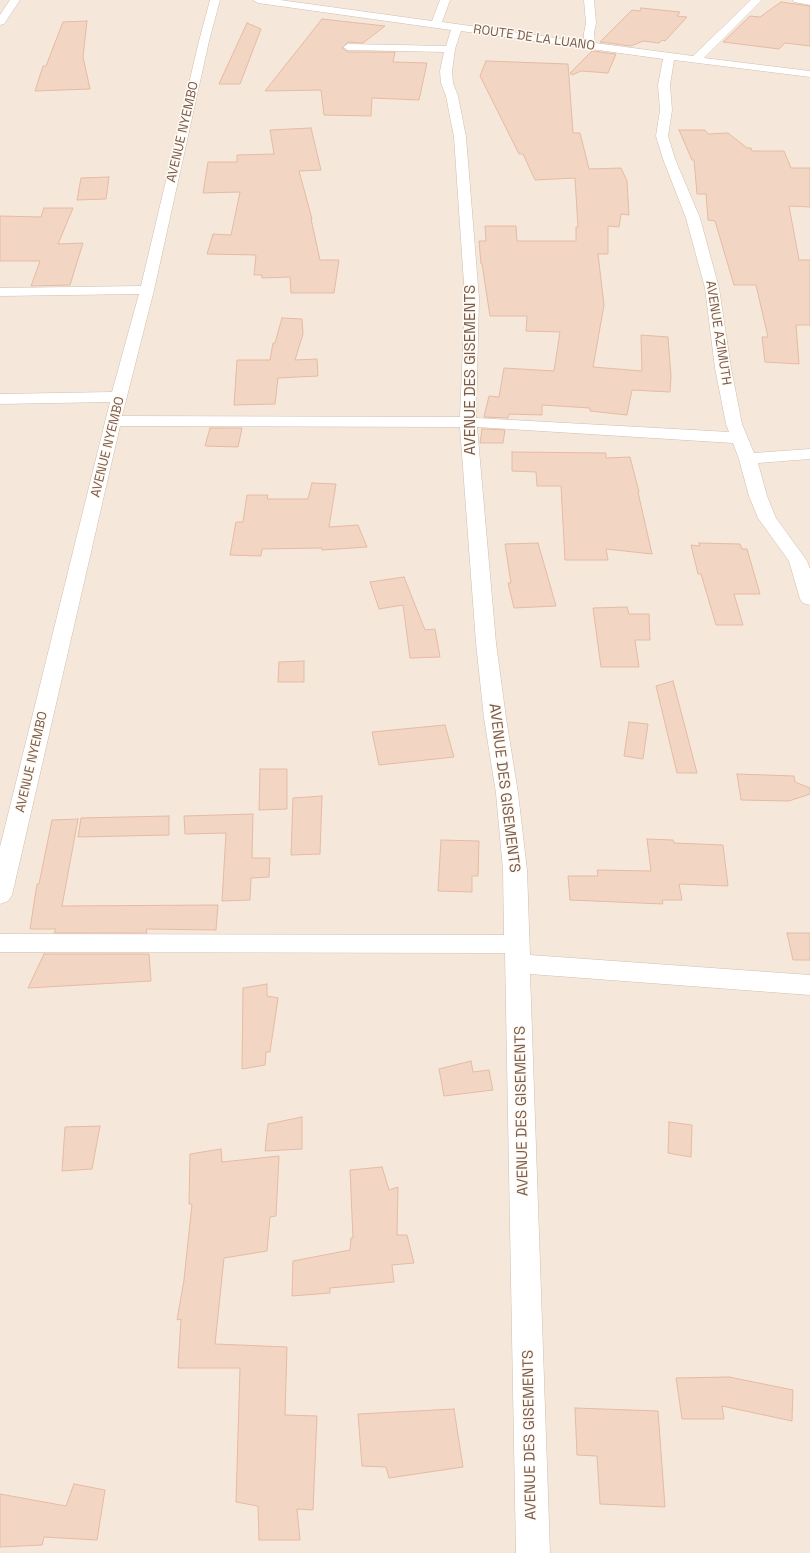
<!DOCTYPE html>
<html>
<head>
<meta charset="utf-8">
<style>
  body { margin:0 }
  canvas { display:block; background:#fdf6ec }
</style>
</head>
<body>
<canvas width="810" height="1553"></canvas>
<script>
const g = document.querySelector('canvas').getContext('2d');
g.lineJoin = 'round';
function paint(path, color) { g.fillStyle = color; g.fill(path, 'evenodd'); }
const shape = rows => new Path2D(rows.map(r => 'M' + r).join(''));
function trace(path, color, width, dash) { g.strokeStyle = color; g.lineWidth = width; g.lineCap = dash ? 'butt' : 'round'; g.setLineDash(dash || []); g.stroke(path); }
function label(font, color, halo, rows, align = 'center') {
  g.font = font + ' "Space Grotesk",sans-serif'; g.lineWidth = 3; g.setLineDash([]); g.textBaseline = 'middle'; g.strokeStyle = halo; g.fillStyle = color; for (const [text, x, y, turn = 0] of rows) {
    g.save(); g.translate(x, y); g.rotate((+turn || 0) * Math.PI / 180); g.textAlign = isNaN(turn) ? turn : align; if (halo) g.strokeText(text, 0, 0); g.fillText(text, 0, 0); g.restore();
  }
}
paint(shape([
  [0,0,810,0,810,1553,0,1553]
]), '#f5e8da');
const building = shape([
  [781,2,810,6,810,46,785,43,779,49,723,42,750,16,760,17,781,2],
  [641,8,680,12,677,16,687,17,665,41,662,40,659,43,643,41,631,46,600,42,632,10,640,11,641,8],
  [322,19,385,26,363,43,348,42,342,48,348,52,395,52,393,62,427,63,419,100,372,98,371,116,324,115,321,90,265,91,322,19],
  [87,21,83,57,90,89,35,91,43,66,46,66,63,22,87,21],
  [247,23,261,29,240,84,219,84,247,23],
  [592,51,616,54,608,73,581,71,572,75,570,73,592,51],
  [486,61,568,64,573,133,580,133,589,169,621,168,627,181,629,215,621,214,619,227,608,226,608,254,598,254,604,305,593,367,642,371,641,335,668,337,671,376,670,392,632,390,627,415,590,411,590,408,542,405,542,415,509,414,508,418,484,417,489,396,499,397,504,368,554,371,560,332,526,331,527,316,490,316,482,264,481,264,479,241,486,241,485,226,516,226,517,241,576,241,576,227,578,227,575,178,535,180,523,154,519,154,480,76,486,61],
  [311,128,321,170,299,171,312,219,311,219,320,260,339,260,334,293,291,293,290,277,262,278,262,275,254,275,256,255,207,254,213,234,231,235,240,192,203,193,208,162,237,162,237,155,274,154,270,130,311,128],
  [679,130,705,130,708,134,728,133,747,148,751,148,752,151,784,151,791,168,810,168,810,207,789,206,799,260,810,260,810,325,796,325,799,364,765,362,762,337,768,337,756,285,734,285,715,221,708,220,706,194,697,194,694,160,692,160,679,130],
  [109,177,106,199,77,200,81,178,109,177],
  [44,208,73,208,58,244,83,243,70,285,31,286,40,261,0,261,0,216,41,217,44,208],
  [282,318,302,319,303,334,295,360,317,359,318,376,278,378,275,404,234,405,237,360,270,360,273,343,275,343,282,318],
  [210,428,242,428,238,447,205,446,210,428],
  [482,429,505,430,503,443,480,443,482,429],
  [512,452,606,453,606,458,630,457,639,492,638,492,652,554,606,549,608,560,565,560,561,486,537,486,536,472,512,471,512,452],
  [312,483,336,484,329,527,358,525,367,547,322,550,322,548,262,549,261,556,230,555,236,522,243,522,247,495,268,495,267,499,308,499,312,483],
  [538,543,556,606,514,608,508,583,511,583,505,544,538,543],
  [699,543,740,544,742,549,747,549,760,594,734,594,743,625,716,625,701,574,698,574,691,545,700,546,699,543],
  [404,577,425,630,435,629,440,657,410,658,403,605,379,609,370,582,404,577],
  [627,607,629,614,649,614,650,640,635,640,639,667,601,667,593,608,627,607],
  [304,661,304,682,278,682,279,662,304,661],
  [673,681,697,773,677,773,656,686,673,681],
  [629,722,648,724,643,759,624,756,629,722],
  [445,725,454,757,379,765,372,732,445,725],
  [260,769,287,769,287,809,259,810,260,769],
  [737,774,794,776,795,782,810,788,810,794,789,801,741,800,737,774],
  [322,796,320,854,291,855,293,798,322,796],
  [253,814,252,858,270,858,269,877,251,878,250,900,222,901,226,833,185,834,184,816,253,814],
  [169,816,169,835,78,837,81,818,169,816],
  [78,819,62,906,218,905,216,930,146,929,147,933,54,933,56,929,30,929,37,884,39,884,52,820,78,819],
  [647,839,673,840,674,843,723,845,728,886,679,884,682,900,662,900,663,904,570,900,568,876,598,876,597,870,651,871,647,839],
  [441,840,479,841,478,876,472,876,472,892,438,891,441,840],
  [787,933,810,933,810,960,793,960,787,933],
  [44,954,149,954,151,981,28,988,44,954],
  [267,984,267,996,278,998,270,1052,266,1052,265,1065,242,1069,243,988,267,984],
  [471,1061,473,1072,489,1070,493,1090,444,1096,439,1069,471,1061],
  [302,1117,302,1149,265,1151,268,1124,302,1117],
  [669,1122,692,1125,691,1157,668,1153,669,1122],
  [100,1126,92,1169,62,1171,65,1127,100,1126],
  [221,1149,222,1162,279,1156,276,1216,270,1217,267,1251,224,1258,215,1344,287,1347,285,1415,317,1416,313,1510,297,1509,300,1540,259,1540,258,1506,236,1502,240,1368,178,1368,181,1319,177,1320,184,1280,192,1204,189,1204,190,1154,221,1149],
  [382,1167,389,1190,398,1187,397,1235,407,1235,414,1263,392,1265,394,1282,330,1288,330,1293,292,1296,293,1261,350,1250,351,1238,353,1238,350,1170,382,1167],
  [729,1377,793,1390,792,1421,722,1406,724,1419,682,1419,676,1378,729,1377],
  [575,1408,658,1411,665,1507,600,1504,597,1456,577,1455,575,1408],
  [454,1409,463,1467,389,1478,386,1467,362,1466,358,1414,454,1409],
  [74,1484,105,1490,97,1540,44,1537,42,1545,0,1547,0,1494,66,1506,74,1484]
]);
paint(building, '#f3d5c3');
trace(building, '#e6bba3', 1);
const minor = shape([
  [10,0,20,0,4,24,0,25,0,15,10,0],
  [210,0,220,0,209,41,154,290,122,416,460,417,465,298,454,137,446,96,441,83,440,71,444,52,348,50,343,47,348,44,446,46,451,30,258,3,253,0,280,0,432,21,440,0,450,0,442,22,584,42,584,33,586,23,584,0,594,0,596,23,594,33,595,43,693,56,751,0,762,0,704,58,810,71,810,77,674,60,670,85,672,110,668,136,675,159,700,218,719,288,731,368,742,424,754,453,810,449,810,459,758,463,767,496,776,518,807,561,810,569,810,605,803,603,800,599,789,561,758,518,749,496,739,459,733,443,477,427,496,643,506,718,518,793,527,870,530,955,810,975,810,995,530,974,550,1553,516,1553,505,953,0,952,0,934,504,935,503,870,496,793,484,718,476,643,460,427,120,426,12,895,8,901,0,904,0,847,110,402,0,404,0,394,112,392,139,294,0,296,0,288,141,286,199,41,210,0],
  [461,31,663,59,658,85,660,110,656,136,663,159,686,218,705,288,715,368,726,424,729,432,476,418,479,298,466,137,458,96,453,83,452,71,455,49,461,31],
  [793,0,810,0,810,5,794,2,793,0]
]);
trace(minor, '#d1beb0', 1);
paint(minor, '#fff');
label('13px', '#7a5c4d', '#fffaf3', [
  ["ROUTE DE LA LUANO",534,38,8],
  ["AVENUE NYEMBO",183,132,-77],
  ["AVENUE AZIMUTH",718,333,81],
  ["AVENUE NYEMBO",108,447,-76],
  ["AVENUE NYEMBO",32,762,-77]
]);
label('15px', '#7a5c4d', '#fffaf3', [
  ["AVENUE DES GISEMENTS",471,370,-90],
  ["AVENUE DES GISEMENTS",504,788,83],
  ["AVENUE DES GISEMENTS",522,1111,-91],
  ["AVENUE DES GISEMENTS",530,1435,-91]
]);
</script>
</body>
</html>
